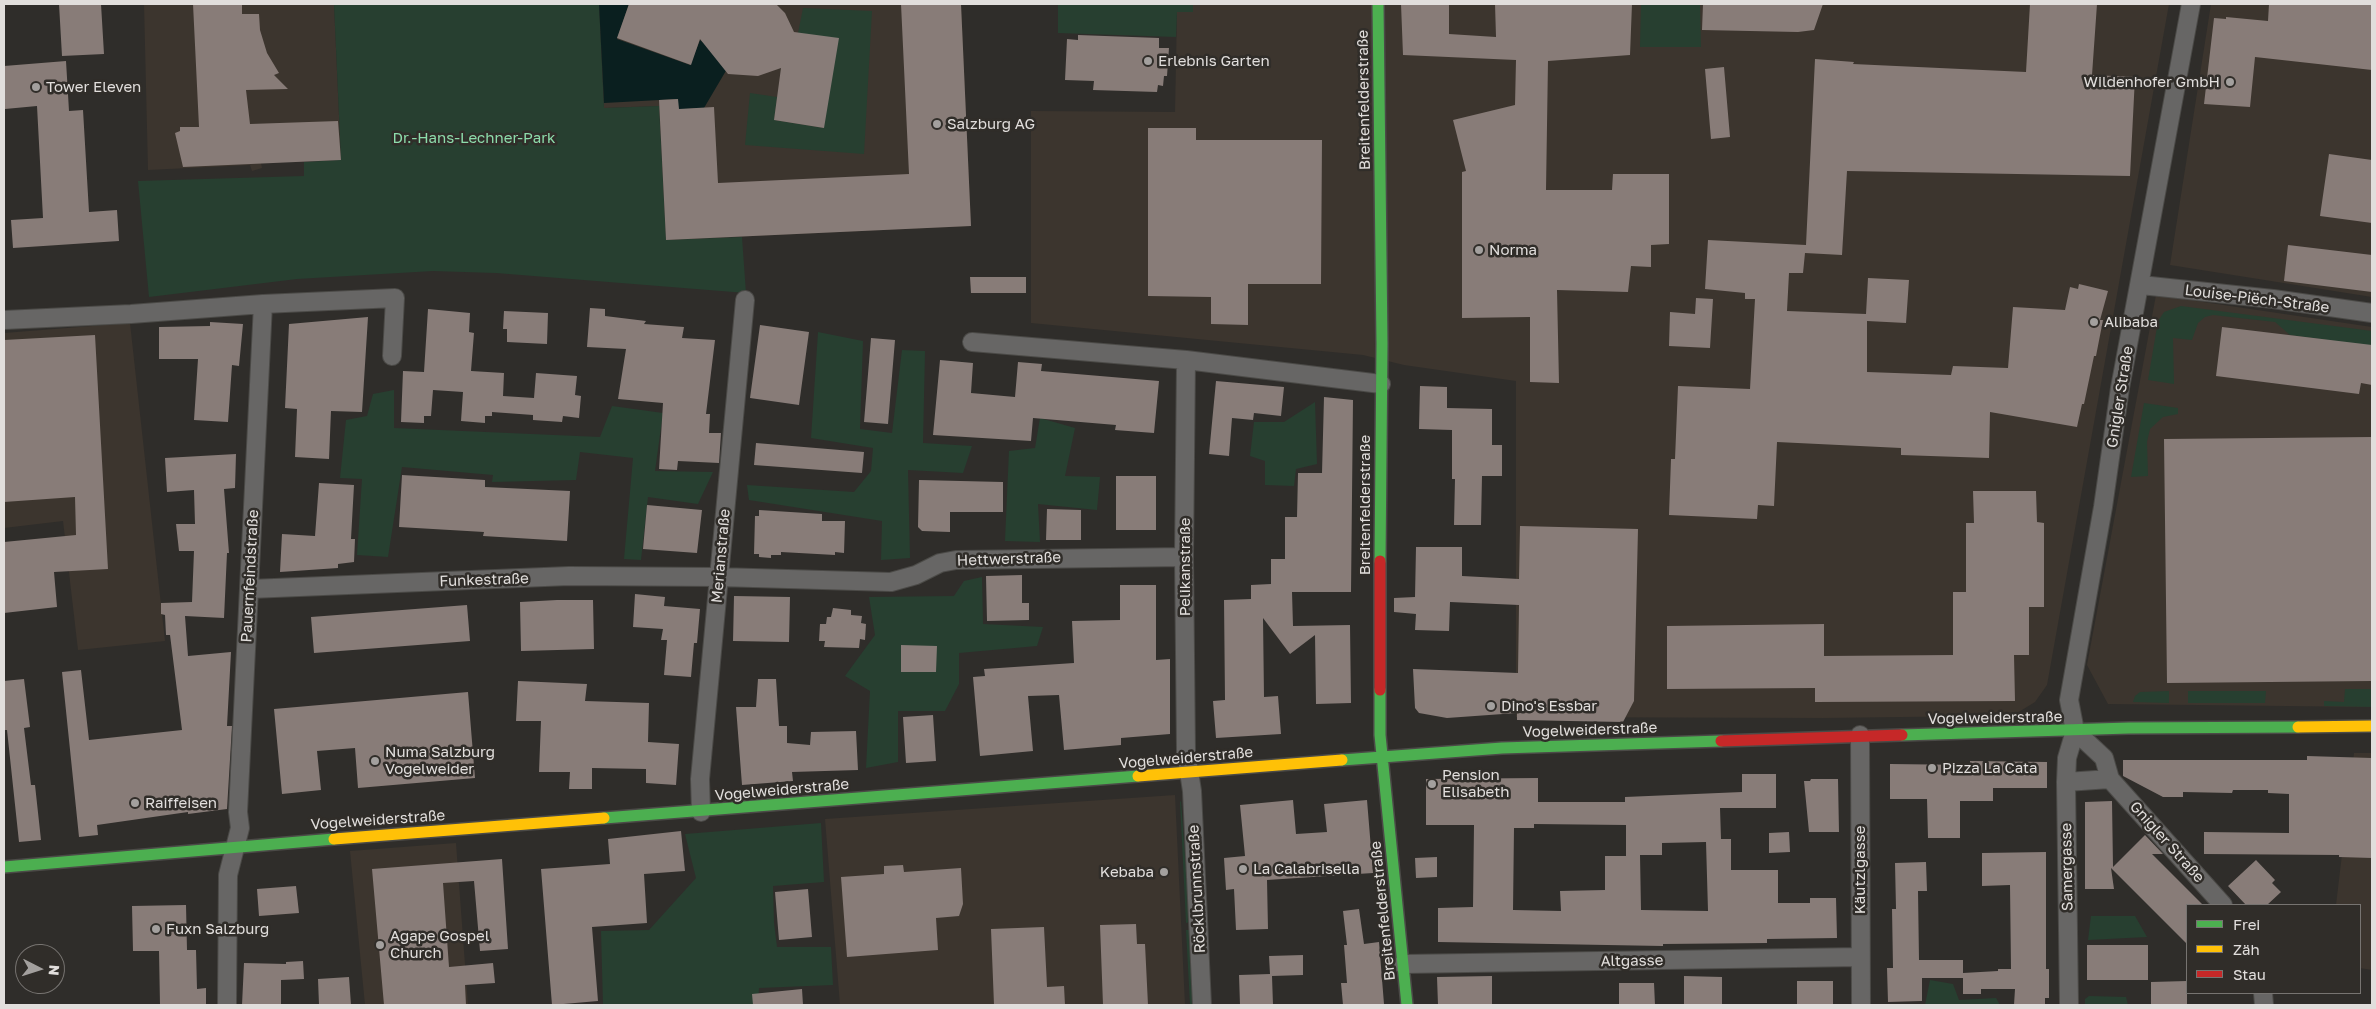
<!DOCTYPE html>
<html>
<head>
<meta charset="utf-8">
<style>
  body { margin:0 }
  #map { position:relative; width:2376px; height:1009px; overflow:hidden; background:#2f2d2a; font-family:"Golos Text",sans-serif }
  canvas { display:block }
  .frame { position:absolute; inset:0; border:5px solid #e1dedc; pointer-events:none }
  .legend { position:absolute; left:2186px; top:904px; width:175px; height:90px; box-sizing:border-box; background:#302d29; border:1px solid #777471; margin:0; padding:6px 9px; list-style:none; font-size:15px; color:#e1dedc }
  .legend li { display:flex; align-items:center; gap:10px; height:25px }
  .legend b { width:25px; border:1px solid #777471 }
  .north { position:absolute; left:15px; top:944px; width:50px; height:50px; box-sizing:border-box; background:#302d29; border:1px solid #777471; border-radius:50%; rotate:95deg; font-size:14px; font-weight:700; line-height:20px; text-align:center; color:#e1dedc }
  .north::after { content:''; display:block; margin:auto; width:18px; height:22px; background:#a3a09e; clip-path:polygon(50% 0,100% 100%,50% 72%,0 100%) }
</style>
</head>
<body>
<div id="map">
<canvas width="2376" height="1009"></canvas>
<div class="frame"></div>
<ul class="legend">
<li><b style="height:6px;background:#4caf50"></b>Frei</li>
<li><b style="height:6px;background:#ffc107"></b>Zäh</li>
<li><b style="height:6px;background:#c62828"></b>Stau</li>
</ul>
<div class="north">N</div>
</div>
<script>
const g = document.querySelector('canvas').getContext('2d');
g.lineJoin = 'round';
function paint(path, color) { g.fillStyle = color; g.fill(path, 'evenodd'); }
const shape = rows => new Path2D(rows.map(r => 'M' + r).join(''));
function trace(path, color, width, dash) { g.strokeStyle = color; g.lineWidth = width; g.lineCap = dash ? 'butt' : 'round'; g.setLineDash(dash || []); g.stroke(path); }
function label(font, color, halo, rows, align = 'center') {
  g.font = font + ' "Golos Text",sans-serif'; g.lineWidth = 5; g.setLineDash([]); g.textBaseline = 'middle'; g.strokeStyle = halo; g.fillStyle = color; for (const [text, x, y, turn = 0] of rows) {
    g.save(); g.translate(x, y); g.rotate((+turn || 0) * Math.PI / 180); g.textAlign = isNaN(turn) ? turn : align; if (halo) g.strokeText(text, 0, 0); g.fillText(text, 0, 0); g.restore();
  }
}
paint(shape([
  [144,4,334,4,341,160,261,163,262,168,252,171,250,165,148,170],
  [599,4,961,4,971,226,666,240,659,106,604,108],
  [1193,4,2169,4,2047,685,2035,702,2017,713,1983,716,1823,718,1516,717,1516,381,1404,365,1363,355,1031,323,1031,111,1175,112,1177,12,1192,12],
  [2211,4,2372,4,2372,297,2170,265],
  [2156,295,2372,327,2372,707,2108,704,2087,665],
  [130,323,165,641,78,650,63,521,4,528,4,333],
  [2354,753,2372,753,2372,970,2360,968,2360,905,2336,905],
  [1175,795,1185,1005,840,1005,825,819],
  [456,843,468,1005,365,1005,350,851]
]), '#3c352e');
paint(shape([
  [334,4,599,4,604,108,659,106,666,240,742,237,746,293,496,273,433,271,297,279,149,297,138,181,304,176,304,162,341,160],
  [1058,4,1193,4,1193,12,1177,12,1176,37,1058,33],
  [1641,4,1700,4,1701,47,1640,47],
  [803,8,872,11,864,154,745,145,750,93,777,97,774,120,824,128,798,33],
  [2181,306,2372,331,2372,346,2290,335,2275,322,2213,315,2205,317,2198,323,2192,340,2173,338,2174,384,2148,380,2158,321,2164,312],
  [818,332,863,341,860,429,892,433,902,350,925,351,923,443,972,446,963,473,908,470,910,558,881,560,882,521,749,500,747,485,854,492,871,471,873,448,811,438],
  [394,390,394,428,600,437,612,406,663,413,655,471,713,472,698,504,648,497,641,560,624,559,633,458,580,452,576,480,492,482,493,475,402,467,388,557,357,555,362,479,340,478,346,420,367,416,373,394],
  [1315,402,1317,464,1296,469,1294,486,1265,485,1265,461,1250,456,1254,422,1284,422],
  [2144,403,2178,408,2178,414,2163,417,2150,429,2147,442,2148,476,2131,477],
  [1040,418,1075,428,1065,476,1100,477,1097,510,1038,504,1040,542,1005,541,1009,451,1035,448],
  [982,577,983,624,1043,627,1037,646,959,653,959,684,945,711,898,711,898,762,866,768,870,691,845,676,875,635,869,597,954,596,964,581],
  [2345,689,2372,689,2372,707,2324,706,2324,701,2344,702],
  [2169,691,2169,703,2133,702,2135,696,2140,692],
  [2188,691,2266,691,2265,703,2188,703],
  [1181,801,1190,922,1186,923,1180,802],
  [821,823,824,882,773,886,774,923,777,947,831,947,833,985,759,988,758,1005,603,1005,601,931,649,930,696,878,685,834],
  [2091,916,2135,916,2147,937,2088,940],
  [1186,930,1190,930,1194,1005,1190,1005],
  [1930,980,1953,984,1959,1000,1996,998,2000,1005,1925,1005],
  [2089,996,2126,997,2128,1005,2085,1005,2085,999]
]), '#273f30');
paint(shape([
  [599,4,629,4,617,39,690,65,700,40,711,49,727,69,704,108,664,110,678,105,678,99,604,103]
]), '#0a1f1f');
paint(shape([
  [59,4,101,4,104,54,62,56],
  [193,4,242,4,242,14,259,14,260,30,267,53,279,73,274,75,288,89,246,90,250,124,338,121,341,160,183,167,175,133,180,131,180,127,199,127],
  [629,4,776,4,785,13,794,32,839,38,824,128,774,120,781,68,758,76,728,74,700,39,691,65,617,38],
  [901,4,961,4,971,226,666,240,659,100,678,99,679,109,714,107,718,183,909,174],
  [1401,4,1449,4,1449,34,1496,37,1495,4,1632,4,1630,55,1548,61,1546,190,1612,190,1613,174,1669,174,1669,244,1651,245,1651,267,1631,266,1628,292,1557,290,1559,383,1530,382,1530,317,1462,318,1462,172,1466,171,1453,120,1515,105,1516,60,1403,55],
  [1703,4,1823,4,1814,30,1798,32,1702,30],
  [2030,4,2097,4,2092,75,2135,77,2130,176,1847,171,1842,255,1805,253,1803,273,1789,273,1787,311,1866,314,1868,278,1909,280,1906,323,1867,321,1867,372,1951,375,1953,366,2008,368,2013,307,2065,310,2070,287,2078,289,2079,284,2108,291,2100,320,2103,320,2096,356,2094,356,2084,404,2082,404,2077,427,1990,412,1989,458,1901,455,1901,448,1777,442,1774,506,1758,505,1757,519,1669,515,1671,459,1675,459,1678,386,1750,389,1755,299,1745,299,1745,293,1705,289,1708,240,1806,245,1815,59,1854,62,1853,64,2026,72],
  [2269,4,2372,4,2372,70,2255,57,2250,107,2204,104,2214,18,2226,19,2226,17,2268,21],
  [1078,35,1159,38,1159,48,1169,48,1167,76,1164,76,1163,86,1158,85,1157,92,1093,90,1094,81,1065,80,1067,39,1078,40],
  [66,61,69,111,83,110,89,212,117,210,119,241,13,248,11,220,43,218,37,106,5,109,4,66],
  [1724,67,1730,137,1711,139,1705,69],
  [1148,128,1196,128,1196,140,1322,140,1321,284,1248,284,1248,325,1211,324,1211,297,1148,296],
  [2329,154,2372,160,2372,223,2320,216],
  [2288,245,2372,255,2372,292,2284,281],
  [970,277,1026,277,1026,293,971,293],
  [1696,298,1713,299,1710,348,1669,346,1670,312,1695,314],
  [590,308,605,309,605,316,646,321,644,324,684,327,682,338,715,340,706,414,710,414,709,433,721,433,719,463,678,461,677,470,659,469,663,403,618,399,626,349,587,347],
  [428,309,470,313,469,332,474,333,471,371,504,373,503,396,534,398,536,373,577,376,575,395,581,396,579,418,563,416,562,422,533,420,533,415,492,412,492,416,485,416,485,423,461,421,463,392,433,390,431,416,424,416,424,423,401,422,403,371,424,372],
  [504,311,548,313,547,344,507,342,507,329,503,329],
  [368,317,362,412,331,411,329,459,295,457,297,409,285,408,289,324],
  [210,322,243,324,239,366,232,365,228,422,194,420,198,359,159,359,159,327,210,326],
  [760,325,809,332,799,405,750,398],
  [2222,327,2372,345,2372,385,2361,383,2359,394,2216,376],
  [95,335,108,569,54,572,57,607,4,613,4,542,76,535,75,497,4,502,4,340],
  [871,338,895,340,888,424,864,422],
  [940,360,973,363,971,393,1015,397,1018,362,1042,364,1041,371,1159,381,1154,433,1115,430,1116,425,1033,418,1031,441,933,435],
  [1216,381,1284,387,1281,416,1254,413,1253,420,1232,418,1229,456,1209,454],
  [1420,386,1447,387,1447,408,1492,409,1492,445,1502,445,1502,476,1482,476,1481,525,1454,525,1455,479,1452,479,1452,430,1419,429],
  [1324,397,1353,400,1351,592,1292,592,1293,626,1350,625,1351,703,1316,704,1315,635,1290,654,1263,618,1264,697,1278,696,1281,734,1216,738,1213,701,1225,700,1224,600,1251,599,1251,585,1271,584,1271,559,1285,559,1285,517,1297,517,1298,473,1322,473],
  [2372,437,2372,681,2167,683,2164,439],
  [756,443,864,452,862,473,754,465],
  [236,454,235,488,224,489,229,553,227,553,224,618,185,616,188,656,231,652,227,726,232,726,227,809,188,814,188,812,97,825,98,835,79,837,62,672,81,670,89,740,182,730,170,635,166,635,165,615,161,614,161,603,192,602,194,551,179,551,176,524,195,524,194,490,167,492,165,458],
  [402,475,485,480,485,487,570,491,567,541,483,536,484,532,399,527],
  [1116,476,1156,476,1156,530,1116,530],
  [919,480,1003,482,1003,512,950,512,950,532,922,531,918,527],
  [319,483,354,485,351,539,355,539,354,562,338,564,338,568,280,572,282,534,315,536],
  [1973,491,2036,491,2037,522,2044,523,2044,607,2029,607,2029,655,2014,655,2015,701,1815,702,1815,688,1667,689,1667,626,1824,624,1824,656,1953,655,1953,592,1966,592,1966,523,1974,523],
  [647,505,702,510,697,553,643,549],
  [1047,509,1081,510,1081,540,1046,540],
  [759,510,822,514,822,521,845,521,844,553,835,552,835,555,781,552,781,555,771,555,771,558,759,557,759,554,754,554,755,516,759,516],
  [1520,526,1638,529,1634,701,1623,722,1517,720,1517,713,1447,718,1419,713,1415,708,1413,669,1518,673,1519,605,1450,602,1449,631,1415,630,1416,614,1394,612,1394,598,1415,597,1416,547,1462,547,1462,576,1519,579],
  [1022,575,1022,603,1029,603,1029,620,987,621,986,576],
  [1120,585,1156,585,1156,660,1170,659,1170,734,1121,738,1121,745,1064,750,1059,695,1028,696,1033,751,980,756,973,677,985,676,984,669,1074,663,1072,621,1120,620],
  [635,594,665,597,664,606,700,609,697,643,694,643,691,677,664,675,667,640,661,640,663,629,633,627],
  [734,596,790,597,789,642,733,641],
  [557,600,593,600,594,649,521,651,520,602],
  [467,605,470,641,314,653,311,617],
  [833,608,851,610,851,615,862,616,861,623,866,624,865,640,860,639,859,648,824,647,825,641,819,641,820,624,826,624,827,617,831,617],
  [901,645,937,646,936,672,901,672],
  [24,679,30,727,24,728,31,785,35,785,41,840,19,842,7,730,4,730,4,681],
  [758,679,776,679,779,726,787,726,787,743,810,745,811,732,856,731,858,770,792,772,793,781,742,785,736,707,756,707],
  [518,681,587,684,585,701,649,703,648,742,679,744,676,785,646,783,646,769,592,768,592,789,569,789,570,772,539,772,541,721,516,721],
  [468,692,475,778,358,788,355,748,317,751,321,790,282,794,274,709],
  [933,715,936,761,906,763,903,717],
  [2307,756,2372,758,2372,858,2339,857,2339,855,2204,854,2204,832,2289,833,2289,794,2268,793,2268,790,2233,790,2232,793,2183,792,2183,797,2163,797,2123,776,2123,760,2307,760],
  [1970,761,2047,762,2047,788,1993,788,1993,801,1960,801,1960,838,1928,838,1927,799,1890,799,1890,764,1970,765],
  [1742,774,1776,774,1776,808,1720,808,1721,839,1731,839,1731,870,1778,870,1778,903,1810,903,1810,898,1836,898,1837,938,1767,939,1767,943,1663,944,1663,946,1438,942,1438,908,1473,907,1474,825,1426,825,1426,779,1538,778,1538,802,1625,802,1625,797,1742,792],
  [1534,824,1626,825,1626,856,1605,856,1605,890,1560,891,1561,911,1513,910,1514,828,1534,828],
  [1706,842,1708,911,1641,910,1640,855,1662,855,1662,843],
  [1811,779,1838,779,1839,832,1809,832,1804,781,1810,781],
  [1293,800,1296,834,1327,832,1324,804,1367,800,1373,873,1267,880,1268,929,1236,930,1234,889,1226,890,1224,858,1245,856,1240,805],
  [2112,801,2113,867,2145,835,2163,854,2152,854,2203,905,2187,905,2187,944,2111,868,2114,889,2085,889,2085,802],
  [681,831,685,871,644,874,647,923,592,927,598,1001,552,1005,541,869,610,864,608,839],
  [1789,832,1790,852,1769,853,1769,833],
  [2046,852,2046,969,2049,969,2049,998,2045,998,2045,1005,2014,1005,2015,989,1981,989,1981,994,1963,994,1963,978,1922,978,1922,1001,1888,1002,1887,968,1893,968,1892,909,1896,909,1895,863,1926,862,1927,891,1918,891,1919,960,1963,960,1963,973,1998,971,1998,969,2011,969,2010,885,1982,886,1982,853],
  [1437,857,1437,877,1416,878,1415,858],
  [502,859,508,949,480,951,474,881,443,883,449,967,493,963,495,983,465,985,466,1005,384,1005,372,869],
  [2256,860,2275,880,2272,883,2281,892,2267,905,2246,905,2228,886],
  [903,865,904,872,961,868,963,904,959,916,936,918,938,950,847,957,841,877,884,874,884,866],
  [296,886,299,913,259,916,257,889],
  [808,889,812,937,779,940,775,892],
  [186,905,187,950,196,950,197,989,206,988,206,1005,160,1005,159,951,133,951,132,906],
  [1359,909,1364,944,1379,942,1384,1004,1343,1005,1341,983,1347,983,1344,945,1347,945,1343,911],
  [1136,924,1137,944,1145,944,1148,1005,1103,1005,1100,925],
  [1044,927,1047,987,1064,986,1065,1005,994,1005,991,929],
  [2087,945,2148,945,2148,980,2087,980],
  [1303,955,1303,975,1272,976,1273,1005,1240,1005,1239,975,1270,974,1269,956],
  [303,961,304,979,281,980,281,1005,242,1005,244,963,286,964,286,962],
  [1492,976,1492,1005,1438,1005,1437,977],
  [1684,976,1722,977,1722,1005,1684,1005],
  [349,977,351,1005,319,1005,318,979],
  [1797,981,1833,981,1833,1005,1797,1005],
  [2187,981,2187,1005,2151,1005,2151,982],
  [1619,983,1654,983,1655,1005,1619,1005],
  [802,989,803,1005,753,1005,752,994]
]), '#887c78');
const street = shape([
  [2191,4,2120,388,2103,507,2069,700,2075,731,2104,758,2110,779,2223,905],
  [2141,285,2273,299,2372,313],
  [263,304,395,298,392,356],
  [4,320,131,314,263,304,238,812,240,828,228,875,227,1005],
  [972,342,1186,360,1381,384],
  [1186,360,1184,557,1186,752,1192,791,1202,1005],
  [250,589,569,576,719,577,891,582,916,575,940,563,956,560,1184,557],
  [1860,735,1861,1005],
  [2066,782,2110,779],
  [701,812,700,779,745,300],
  [1403,964,1860,957],
  [2263,993,2264,1005],
  [2069,1005,2066,782,2067,758,2075,731]
]);
const fast = shape([
  [1378,4,1382,344,1380,561],
  [1380,690,1380,735,1407,1005],
  [1902,735,2129,728,2298,727],
  [1342,760,1502,748,1721,741],
  [604,818,1138,776],
  [4,867,334,839]
]);
const slow = shape([
  [2298,727,2372,726],
  [1138,776,1342,760],
  [334,839,604,818]
]);
const jam = shape([
  [1380,561,1380,690],
  [1721,741,1902,735]
]);
trace(street, '#4b4a47', 20);
trace(fast, '#4b4a47', 14);
trace(slow, '#4b4a47', 14);
trace(jam, '#4b4a47', 14);
trace(street, '#676665', 18);
trace(fast, '#4caf50', 11);
trace(slow, '#ffc107', 11);
trace(jam, '#c62828', 11);
for (const [x, y, r, color] of [
  [1148,61,5,"#a3a09e"],
  [2230,82,5,"#a3a09e"],
  [36,87,5,"#a3a09e"],
  [937,124,5,"#a3a09e"],
  [1479,250,5,"#a3a09e"],
  [2094,322,5,"#a3a09e"],
  [1491,706,5,"#a3a09e"],
  [375,761,5,"#a3a09e"],
  [1932,768,5,"#a3a09e"],
  [1432,784,5,"#a3a09e"],
  [135,803,5,"#a3a09e"],
  [1243,869,5,"#a3a09e"],
  [1164,872,5,"#a3a09e"],
  [156,929,5,"#a3a09e"],
  [380,945,5,"#a3a09e"]
]) { const dot = new Path2D(); dot.arc(x, y, r, 0, 2 * Math.PI); g.fillStyle = color; g.fill(dot); trace(dot, '#302d29', 2); }
label('15px', '#e1dedc', '#302d29', [
  ["Erlebnis Garten",1158,61],
  ["Wildenhofer GmbH",2220,82,"right"],
  ["Tower Eleven",46,87],
  ["Salzburg AG",947,124],
  ["Norma",1489,250],
  ["Alibaba",2104,322],
  ["Dino's Essbar",1501,706],
  ["Numa Salzburg",385,752],
  ["Vogelweider",385,769],
  ["Pizza La Cata",1942,768],
  ["Pension",1442,775],
  ["Elisabeth",1442,792],
  ["Raiffeisen",145,803],
  ["La Calabrisella",1253,869],
  ["Kebaba",1154,872,"right"],
  ["Fuxn Salzburg",166,929],
  ["Agape Gospel",390,936],
  ["Church",390,953]
], 'left');
label('15px', '#e1dedc', '#302d29', [
  ["Breitenfelderstraße",1364,100,-91],
  ["Louise-Piëch-Straße",2257,299,7],
  ["Gnigler Straße",2120,397,-81],
  ["Breitenfelderstraße",1365,505,-90],
  ["Merianstraße",721,556,-85],
  ["Hettwerstraße",1009,559,-2],
  ["Pelikanstraße",1185,567,-90],
  ["Pauernfeindstraße",250,576,-87],
  ["Funkestraße",484,580,-2],
  ["Vogelweiderstraße",1995,718,-1],
  ["Vogelweiderstraße",1590,730,-2],
  ["Vogelweiderstraße",1186,758,-5],
  ["Vogelweiderstraße",782,790,-5],
  ["Vogelweiderstraße",378,820,-4],
  ["Gnigler Straße",2167,842,48],
  ["Samergasse",2067,867,-91],
  ["Käutzlgasse",1860,870,-90],
  ["Röcklbrunnstraße",1197,889,-93],
  ["Breitenfelderstraße",1383,911,-96],
  ["Altgasse",1632,961,-1]
]);
label('15px', '#8ddcab', '#302d29', [
  ["Dr.-Hans-Lechner-Park",474,138]
]);
</script>
</body>
</html>
